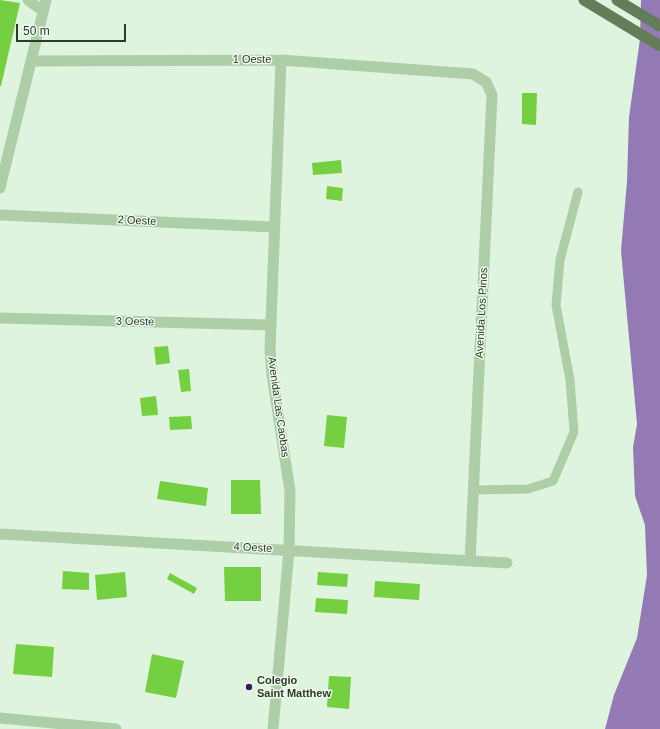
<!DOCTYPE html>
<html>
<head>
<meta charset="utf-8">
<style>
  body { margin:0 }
  #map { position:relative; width:660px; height:729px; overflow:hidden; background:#dff4de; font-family:Helvetica,sans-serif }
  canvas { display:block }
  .scale { position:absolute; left:16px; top:24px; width:110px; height:18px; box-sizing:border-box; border:2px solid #2e3a29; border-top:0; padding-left:5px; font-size:12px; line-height:14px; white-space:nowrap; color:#2e3a29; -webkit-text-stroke:3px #ecfbeb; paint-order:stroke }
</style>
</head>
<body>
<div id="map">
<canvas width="660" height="729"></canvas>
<div class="scale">50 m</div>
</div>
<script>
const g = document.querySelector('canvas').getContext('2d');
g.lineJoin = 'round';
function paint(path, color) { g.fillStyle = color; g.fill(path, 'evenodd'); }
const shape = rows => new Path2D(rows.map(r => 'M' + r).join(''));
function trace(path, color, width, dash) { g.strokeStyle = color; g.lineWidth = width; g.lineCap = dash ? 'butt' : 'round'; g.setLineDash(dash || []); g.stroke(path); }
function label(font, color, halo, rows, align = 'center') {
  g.font = font + ' Helvetica,sans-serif'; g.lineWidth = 3; g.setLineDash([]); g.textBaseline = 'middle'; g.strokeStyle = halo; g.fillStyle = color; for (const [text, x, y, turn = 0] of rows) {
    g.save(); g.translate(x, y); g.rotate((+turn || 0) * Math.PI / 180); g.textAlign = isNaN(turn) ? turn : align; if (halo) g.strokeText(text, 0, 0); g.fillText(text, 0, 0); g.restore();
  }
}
paint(shape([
  [641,0,660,0,660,729,605,729,614,695,637,638,647,575,645,525,635,496,633,447,637,424,621,251,627,181,629,117,640,39]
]), '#947ab4');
paint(shape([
  [0,0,20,3,1,86,0,86],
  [522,93,537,93,536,125,522,124],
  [341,160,342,173,313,175,312,163],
  [327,186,343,188,342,201,326,199],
  [168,346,170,363,156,365,154,347],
  [189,369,191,391,181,392,178,370],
  [156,396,158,415,142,416,140,398],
  [327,415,347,417,344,448,324,446],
  [191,416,192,429,170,430,169,417],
  [231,480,260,480,261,514,231,514],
  [160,481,208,488,206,506,157,499],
  [224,567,261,567,261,601,225,601],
  [63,571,89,573,89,590,62,589],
  [125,572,127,597,97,600,95,575],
  [318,572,348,574,347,587,317,585],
  [170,573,197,588,194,594,167,579],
  [375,581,420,584,419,600,374,597],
  [316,598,348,600,347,614,315,612],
  [16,644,54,647,52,677,13,674],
  [152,654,184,661,176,698,145,692],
  [329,676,351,677,349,709,327,707]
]), '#74cf41');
trace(shape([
  [473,490,528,489,553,481,574,432,570,380,556,305,560,260,578,192]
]), '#aecea8', 9);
trace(shape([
  [28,0,43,11],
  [31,61,281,60,473,74,486,82,492,95,470,561],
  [0,215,274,227],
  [0,318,270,325],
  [0,534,507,563],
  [0,718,116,729],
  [273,729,289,550,290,491,272,375,270,350,281,60]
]), '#aecea8', 11);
trace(shape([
  [0,188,46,0]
]), '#aecea8', 11);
trace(shape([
  [584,0,660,46],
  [617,0,660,26]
]), '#637d59', 11);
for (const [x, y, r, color] of [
  [249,687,4,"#3b1b60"]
]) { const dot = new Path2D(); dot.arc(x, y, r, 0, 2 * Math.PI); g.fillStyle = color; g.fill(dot); trace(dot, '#ecfbeb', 1.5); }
label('11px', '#2e3a29', '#ecfbeb', [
  ["1 Oeste",252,60],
  ["2 Oeste",137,221,3],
  ["Avenida Los Pinos",482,313,-87],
  ["3 Oeste",135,322,1],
  ["Avenida Las Caobas",278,407,82],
  ["4 Oeste",253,548,3]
]);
label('bold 11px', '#2e3a29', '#ecfbeb', [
  ["Colegio",257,681],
  ["Saint Matthew",257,694]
], 'left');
</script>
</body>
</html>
